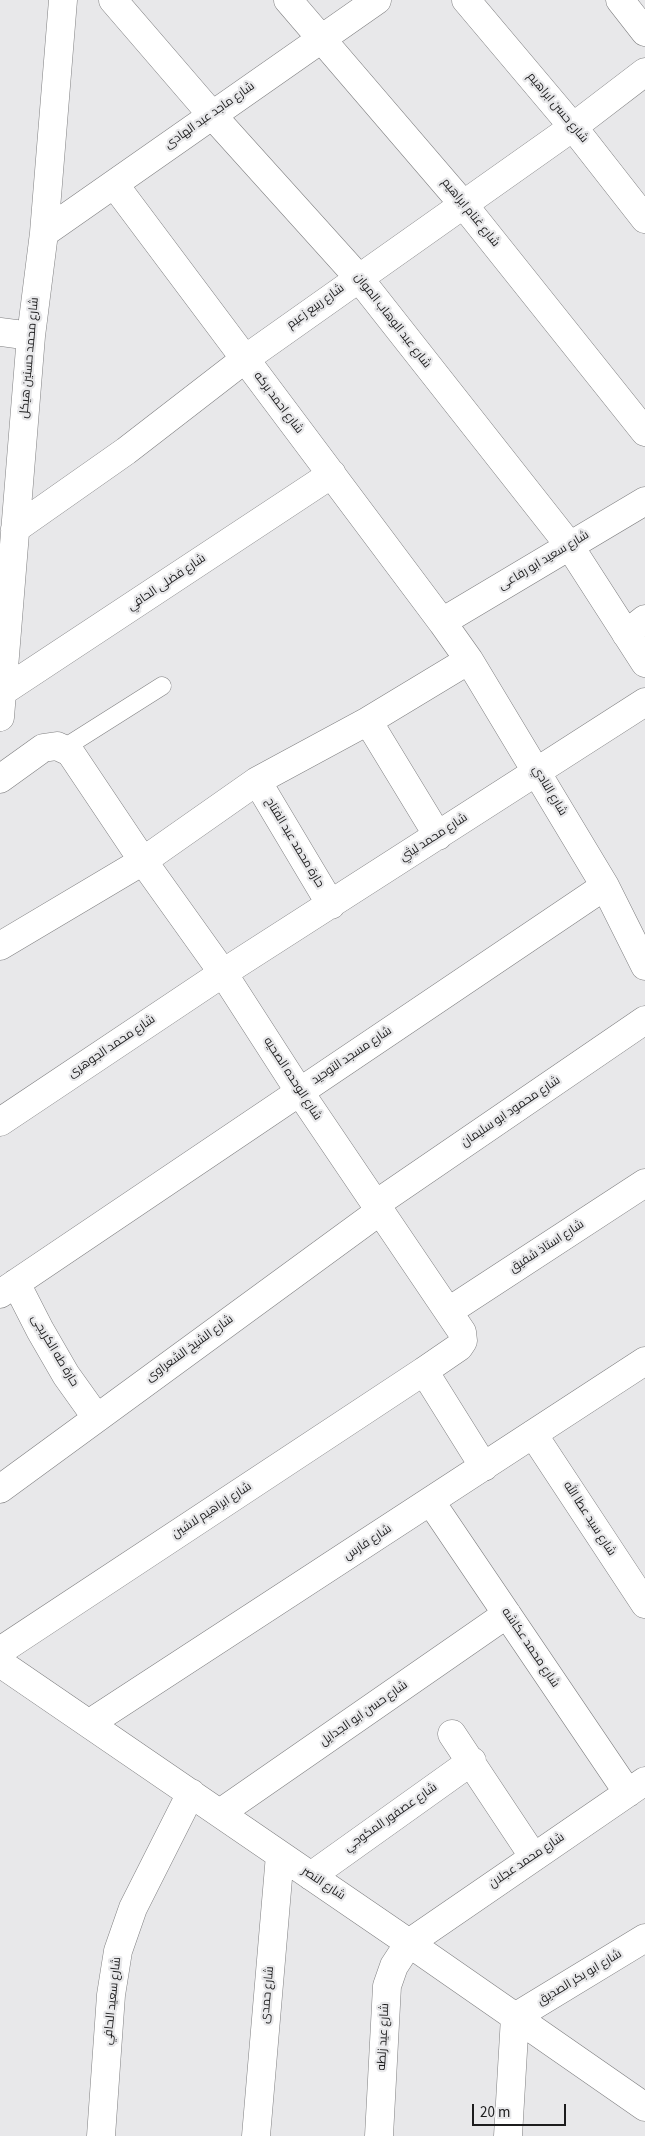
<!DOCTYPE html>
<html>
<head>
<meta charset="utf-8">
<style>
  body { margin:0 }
  #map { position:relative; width:645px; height:2136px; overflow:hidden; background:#e8e8ea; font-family:"Source Sans 3",sans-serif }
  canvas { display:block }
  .scale { position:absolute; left:472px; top:2104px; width:94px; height:22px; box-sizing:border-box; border:2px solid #1c1c1d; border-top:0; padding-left:6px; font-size:15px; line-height:18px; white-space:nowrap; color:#1c1c1d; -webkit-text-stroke:4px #e8e8ea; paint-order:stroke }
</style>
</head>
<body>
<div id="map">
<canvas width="645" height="2136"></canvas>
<div class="scale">20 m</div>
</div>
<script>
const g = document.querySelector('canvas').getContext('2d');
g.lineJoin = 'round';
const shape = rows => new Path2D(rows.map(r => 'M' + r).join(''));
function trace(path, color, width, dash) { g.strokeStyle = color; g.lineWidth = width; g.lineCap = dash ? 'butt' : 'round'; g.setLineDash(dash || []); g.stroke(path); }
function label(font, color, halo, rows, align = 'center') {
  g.font = font + ' "Source Sans 3",Cairo,sans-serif'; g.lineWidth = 4.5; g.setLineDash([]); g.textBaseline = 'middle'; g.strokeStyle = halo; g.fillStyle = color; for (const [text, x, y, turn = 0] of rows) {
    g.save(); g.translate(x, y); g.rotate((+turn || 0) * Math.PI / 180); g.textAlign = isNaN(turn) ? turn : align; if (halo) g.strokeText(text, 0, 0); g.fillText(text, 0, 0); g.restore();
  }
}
const service = shape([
  [64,748,162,686]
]);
const minor = shape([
  [113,0,212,115,358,277,569,545,645,663],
  [288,0,463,204,645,432],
  [466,0,573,127,645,219],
  [620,0,645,32],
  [114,184,442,622,469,660,605,886,645,966],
  [44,233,377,0],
  [0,332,31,336],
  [15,529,126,451,245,359,573,127,645,72],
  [442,622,645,501],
  [626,634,645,619],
  [2,692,332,474],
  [0,717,31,336,44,233,63,0],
  [368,721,438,836],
  [0,779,43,748,57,746,70,752,143,861,223,973,299,1091,462,1332,463,1341,459,1347,424,1371,484,1467],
  [257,781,331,905],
  [0,946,143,861,257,781,368,721,469,660],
  [0,1122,223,973,645,702],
  [376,1204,645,1020],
  [16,1283,40,1330,66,1375,96,1417],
  [0,1294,605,886],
  [449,1311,645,1183],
  [533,1434,645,1604],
  [0,1489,380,1211],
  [431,1502,628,1793],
  [0,1651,424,1371],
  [0,1663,409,1943,645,2107],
  [90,1723,645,1361],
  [452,1734,533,1856],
  [220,1813,507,1614],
  [311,1876,472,1761],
  [101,2136,111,1995,118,1951,133,1908,191,1793],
  [256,2136,280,1855],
  [379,2136,387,1986,394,1966,409,1943,645,1781],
  [508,2136,515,2017,645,1938]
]);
trace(service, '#7f7f80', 19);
trace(minor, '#7f7f80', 29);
trace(service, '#fff', 18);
trace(minor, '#fff', 28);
label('12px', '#1c1c1d', '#e8e8ea', [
  ["شارع حسن ابراهيم",557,108,50],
  ["شارع ماجد عبد الهادى",210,116,-35],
  ["شارع غنام ابراهيم",470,213,51],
  ["شارع ربيع زعيم",316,307,-36],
  ["شارع عبد الوهاب الموان",392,321,52],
  ["شارع محمد حسنين هيكل",30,358,-85],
  ["شارع احمد بركه",278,403,53],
  ["شارع سعيد ابو رفاعى",544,561,-31],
  ["شارع فضلى الحافي",167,583,-34],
  ["شارع النادي",549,791,59],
  ["شارع محمد ليثي",434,838,-33],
  ["حارة محمد عبد الفتاح",294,843,59],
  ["شارع محمد الجوهرى",112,1047,-34],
  ["شارع مسجد التوحيد",352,1056,-34],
  ["شارع الوحده الصحيه",292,1079,57],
  ["شارع محمود ابو سليمان",511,1112,-34],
  ["شارع استاذ شفيق",547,1247,-33],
  ["شارع الشيخ الشعراوى",190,1349,-36],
  ["حارة طه الكريجى",54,1351,59],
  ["شارع ابراهيم لاشين",212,1511,-33],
  ["شارع سيد عطا الله",589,1519,57],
  ["شارع فارس",368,1543,-33],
  ["شارع محمد عكاشه",530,1648,56],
  ["شارع حسن ابو الجدايل",364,1714,-35],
  ["شارع عصفور المكوجي",391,1818,-35],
  ["شارع محمد عجلان",527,1861,-34],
  ["شارع النصر",323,1884,34],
  ["شارع ابو بكر الصديق",580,1978,-31],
  ["شارع حمدى",268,1995,-85],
  ["شارع سعيد الحافي",113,2001,-84],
  ["شارع عيد زلطه",384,2037,-87]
]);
</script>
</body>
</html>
